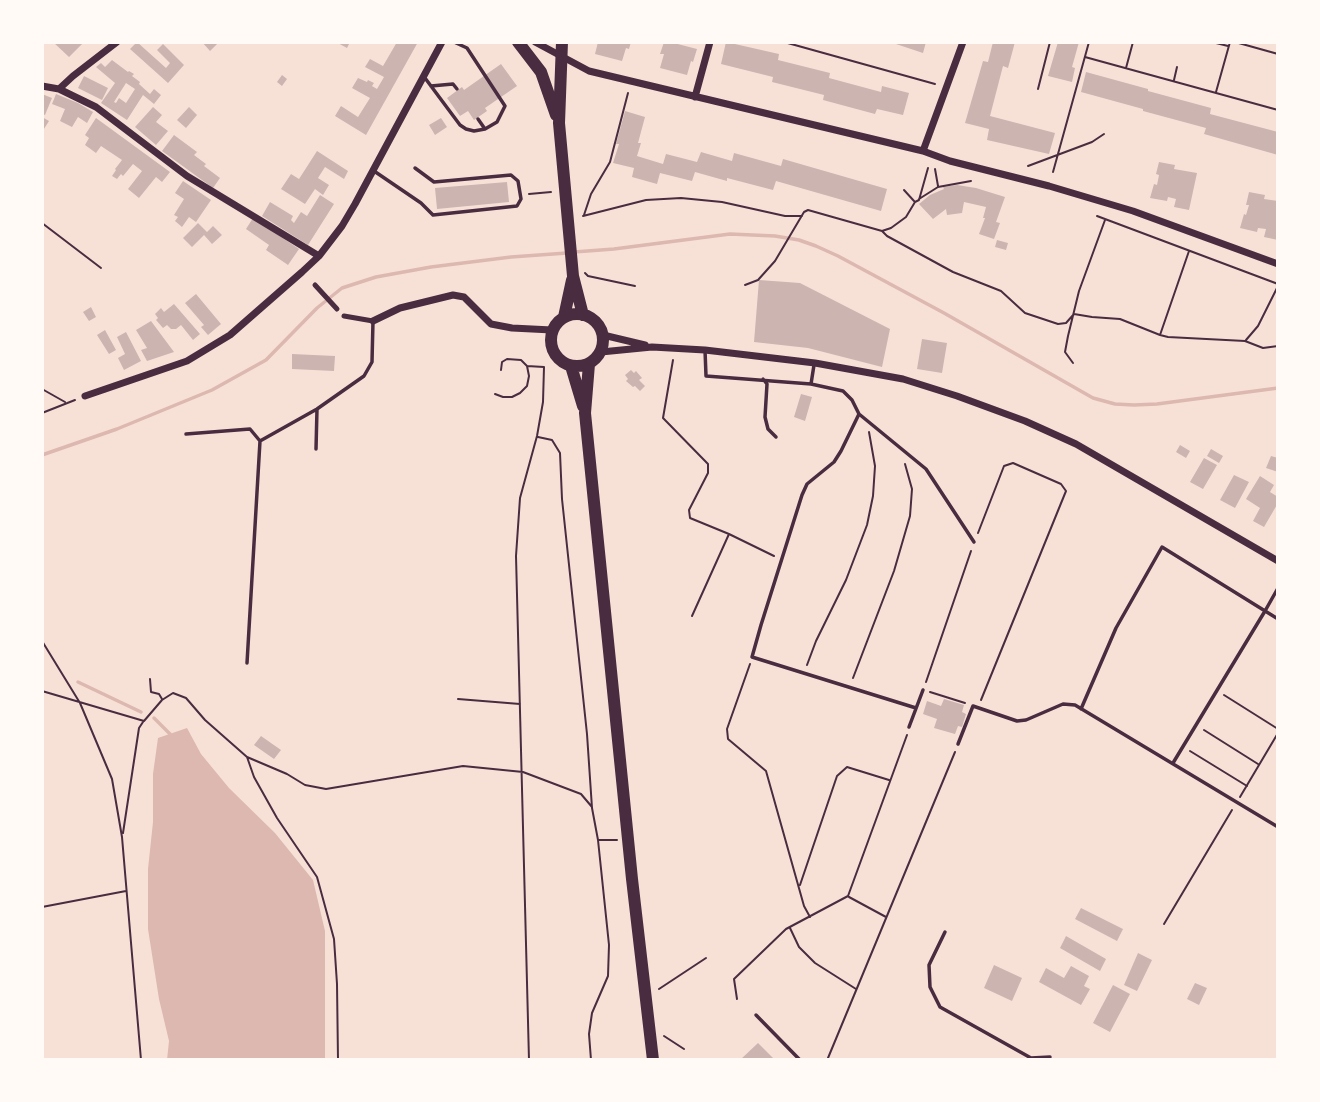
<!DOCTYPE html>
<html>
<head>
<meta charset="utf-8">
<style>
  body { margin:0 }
  #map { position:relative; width:1320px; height:1102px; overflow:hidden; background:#f7e1d7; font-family:Mulish,sans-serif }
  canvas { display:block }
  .frame { position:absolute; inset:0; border:44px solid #fffaf5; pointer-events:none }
</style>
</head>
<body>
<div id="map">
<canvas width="1320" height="1102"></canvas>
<div class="frame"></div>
</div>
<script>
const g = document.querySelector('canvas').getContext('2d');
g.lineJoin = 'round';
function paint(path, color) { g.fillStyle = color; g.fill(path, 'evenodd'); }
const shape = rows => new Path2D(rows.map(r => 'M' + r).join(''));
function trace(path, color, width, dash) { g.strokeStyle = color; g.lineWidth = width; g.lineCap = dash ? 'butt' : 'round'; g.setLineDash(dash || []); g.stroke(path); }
paint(shape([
  [187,728,201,754,229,788,275,833,313,880,325,931,325,1060,167,1060,169,1041,159,999,148,929,148,869,153,822,153,774,158,738]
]), '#dcb8b0');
trace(shape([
  [574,252,614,249,730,234,775,236,799,240,816,246,838,256,944,313,1093,398,1115,404,1134,405,1157,404,1278,388],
  [42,455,117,429,212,390,266,360,317,308,342,288,376,277,431,267,511,257,567,253],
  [78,682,141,712],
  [154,718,170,734]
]), '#dcb8b0', 3.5);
paint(shape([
  [53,42,84,42,69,57],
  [137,42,166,68,170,63,157,50,163,44,184,65,168,83,130,49],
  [202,42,219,42,210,51],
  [336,42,350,42,347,48],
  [397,42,418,42,366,135,335,116,341,106,358,117,370,98,352,88,358,78,367,82,368,80,374,83,372,86,377,89,384,77,365,67,370,59,383,66],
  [598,42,631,42,629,49,626,48,622,61,595,54],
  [664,42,670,42,697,49,693,62,691,61,687,75,660,68,664,54,660,54],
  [726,42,779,54,778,60,830,73,829,78,881,92,882,86,909,93,903,115,877,109,875,114,823,100,824,95,772,82,773,77,721,64],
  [890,42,926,42,923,53],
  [993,42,1015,42,1008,68,1003,66,990,116,1055,133,1049,154,987,140,989,129,965,123,983,61,988,62],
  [1058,42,1079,42,1072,67,1075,68,1072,82,1048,76],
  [112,60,128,72,129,71,134,74,132,76,140,82,139,84,150,94,154,89,161,95,154,104,143,95,127,120,101,103,115,83,96,67,101,63,105,67],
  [126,83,135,89,126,103,119,98,116,103,114,102],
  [501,64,517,86,485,108,487,111,474,120,468,111,460,116,447,98,462,87,464,90],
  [1086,72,1148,89,1148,91,1211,108,1210,114,1278,132,1278,155,1204,134,1206,128,1143,111,1143,109,1081,92],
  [282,75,287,79,282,86,277,82],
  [84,76,108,88,102,100,78,88],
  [42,94,52,98,45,115,42,114],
  [56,94,78,103,93,112,87,123,78,117,72,127,60,121,65,109,52,104],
  [153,107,162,115,156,122,168,131,156,145,135,127],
  [189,107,197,115,186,128,177,120],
  [625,111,645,117,638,143,641,143,637,156,663,164,666,154,697,162,701,152,732,161,734,153,781,166,783,159,887,189,881,211,776,181,773,190,727,178,727,181,695,172,692,181,660,173,657,184,632,177,634,168,613,163,619,144,616,144],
  [42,117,49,121,42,132],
  [96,118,170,172,162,182,156,177,139,198,128,189,142,171,133,164,123,176,121,174,117,179,112,176,116,170,115,169,122,160,101,146,96,153,85,145,89,138,85,135],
  [441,118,447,127,435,135,429,125],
  [174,135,197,152,194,155,206,164,204,166,220,178,213,188,162,151],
  [317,151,348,171,344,179,325,167,318,178,329,185,323,195,315,189,305,204,281,189,291,174,299,179],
  [1159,162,1175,165,1174,169,1197,173,1189,210,1174,207,1176,199,1168,197,1167,201,1150,198,1154,184,1157,185,1159,175,1156,174],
  [183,181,211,200,196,222,189,217,182,227,175,221,178,217,174,215,184,199,175,193],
  [507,182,509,202,437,209,435,188],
  [957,185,976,188,1005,197,996,222,1000,223,994,239,979,234,985,218,983,218,986,207,964,202,962,213,947,215,946,209,933,219,919,204,930,195,944,189,943,187],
  [1249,192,1265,195,1264,199,1278,201,1278,240,1264,237,1266,229,1258,228,1257,232,1240,228,1244,214,1246,215,1249,205,1246,205],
  [320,195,334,204,308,245,262,216,270,202,293,216,291,220,294,223,301,212,307,216],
  [253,218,299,249,288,265,266,250,269,245,246,229],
  [198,223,207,232,213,226,222,235,212,244,204,235,192,247,183,238],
  [997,240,1008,243,1006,250,995,247],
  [759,280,800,283,890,329,882,367,808,348,754,342],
  [196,294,221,324,208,335,201,327,204,325,185,303],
  [174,304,200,334,193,340,181,325,176,329,171,329,167,325,163,328,156,320,158,318,155,314,161,308,164,312],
  [91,307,96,317,89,321,83,312],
  [151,321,174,352,147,361,141,350,147,348,136,330],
  [105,330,116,350,109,354,97,335],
  [126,332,141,361,124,370,118,358,125,354,117,337],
  [922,339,947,343,942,373,917,369],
  [292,354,335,356,334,371,292,369],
  [631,370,634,373,636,371,642,378,639,380,645,386,640,391,635,386,633,387,626,381,628,379,625,375],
  [801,394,812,397,805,421,794,417],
  [1180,445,1190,451,1186,458,1176,452],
  [1211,449,1223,456,1219,463,1207,456],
  [1271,456,1278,458,1278,472,1266,468],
  [1204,458,1217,465,1203,489,1190,482],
  [1234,475,1249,482,1235,508,1220,500],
  [1260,476,1274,485,1270,492,1278,497,1278,503,1264,527,1253,521,1260,508,1246,499],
  [944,699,964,705,962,712,966,714,962,727,958,726,955,734,934,728,937,719,923,714,927,701,941,706],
  [261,736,281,750,274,759,254,745],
  [1081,908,1123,929,1117,941,1075,919],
  [1066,936,1106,959,1100,971,1060,948],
  [1138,953,1152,960,1137,991,1124,985],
  [994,965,1022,978,1012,1001,984,988],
  [1071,966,1089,976,1084,986,1090,989,1081,1005,1039,982,1046,968,1064,978],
  [1195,983,1207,988,1199,1005,1187,999],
  [1113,985,1130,994,1110,1032,1093,1023],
  [758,1043,775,1060,740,1060]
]), '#ccb4b1');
trace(shape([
  [784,42,935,84],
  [1212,42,1228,46],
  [1235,42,1278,54],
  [1275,42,1278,43],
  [1085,57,1278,110],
  [1126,68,1133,42],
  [1174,80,1177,67],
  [1038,89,1050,42],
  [1216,92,1230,42],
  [1028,166,1092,142,1104,134],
  [935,169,938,186],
  [1053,172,1089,42],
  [904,190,914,201],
  [529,194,551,192],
  [919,199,938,187,971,181],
  [584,215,591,194,610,162,628,93],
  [583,216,646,200,681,198,722,202,785,216,802,216],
  [1097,216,1278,284],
  [42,223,101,268],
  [882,231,887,236,953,272,1001,291,1025,313,1058,324,1066,323,1074,314,1092,317,1120,319,1160,335,1168,337,1245,341,1263,348,1278,346],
  [585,273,588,276,635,286],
  [745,285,758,280,775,261,804,212,808,210,882,231,891,228,906,217,915,202,919,200,928,168],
  [1160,335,1189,251],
  [1246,340,1258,326,1278,286],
  [673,360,663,418,708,464,708,473,689,510,690,518,729,534,774,556],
  [1073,363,1065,352,1068,336,1079,291,1105,220],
  [527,366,544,367,543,402,537,436,520,498,516,556,529,1060],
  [42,389,65,402],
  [495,394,503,397,512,397,520,393,527,386,529,376,527,366,521,360,507,359,502,362,501,370],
  [42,413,75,400],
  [538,437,552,440,560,453,562,499,587,734,592,808,598,840,609,945,608,976,592,1013,589,1034,591,1060],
  [978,533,1004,466,1013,463,1061,484,1066,491,981,700],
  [692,616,729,534],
  [42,641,80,703,112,779,122,837,141,1060],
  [750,664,727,729,728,739,766,771,804,906,810,917],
  [807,665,816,641,846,580,867,525,873,496,875,466,869,432],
  [853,678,894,571,910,516,912,489,905,464],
  [150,679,151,692,159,694,162,699],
  [926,682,971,551],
  [42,691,144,721,162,700,173,693,186,698,205,720,247,757,254,777,277,818,317,877,334,939,337,984,338,1060],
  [930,692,965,703],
  [1224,695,1278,729],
  [458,699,520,704],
  [1204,730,1258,764],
  [1190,751,1247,786],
  [247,757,287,774,305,785,326,789,463,766,523,772,581,794,592,807],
  [1240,797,1278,733],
  [123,833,139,728,143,722],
  [598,840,617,840],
  [800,885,837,776,847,767,889,780],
  [849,897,886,917],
  [42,907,126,891],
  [1164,924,1232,810],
  [790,928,799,947,815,963,856,989],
  [659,989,706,958],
  [737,999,734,979,786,929,848,896,907,735],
  [664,1036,684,1049],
  [828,1058,955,752]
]), '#4a2c40', 2);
trace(shape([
  [425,78,460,125,466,129,474,131,485,129,497,122,505,106,467,48,454,42],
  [431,86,453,84,457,89],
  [478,119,485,129],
  [374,171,421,203,433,215,517,206,521,199,518,181,511,175,434,182,415,168],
  [705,350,706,376,811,384,843,391,852,400,859,414,926,469,974,542],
  [763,379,767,384,765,417,768,429,776,437],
  [811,384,814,365],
  [859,414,841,451,834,462,807,484,802,495,761,625,752,657,916,708],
  [186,434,250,429,260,441],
  [316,449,317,409],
  [247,663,260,441,317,409,364,376,372,362,373,321],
  [1081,709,1116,628,1162,547,1278,619],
  [909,727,923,690],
  [958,744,973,706,1017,721,1026,720,1063,704,1075,705,1278,827],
  [1173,763,1265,611,1278,588],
  [945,932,929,965,930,987,940,1007,1031,1058],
  [756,1015,800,1060],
  [1031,1058,1050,1057]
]), '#4a2c40', 3.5);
trace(shape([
  [315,285,337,309],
  [344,316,373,321]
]), '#4a2c40', 5);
trace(shape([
  [535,42,589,71,923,151,950,161,1049,186,1133,211,1278,264],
  [42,86,59,89,96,107,187,176,319,256],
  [59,89,73,76,117,42],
  [695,97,710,42],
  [923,151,963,42],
  [373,321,400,308,453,295,464,297,491,324,512,328,552,330],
  [603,335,645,345],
  [601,352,652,347,705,350,815,363,903,379,957,396,1025,421,1076,444,1278,561],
  [85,396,187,361,230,335,302,272,319,256,342,226,355,204,442,42]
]), '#4a2c40', 7);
trace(shape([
  [518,42,541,72,556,115],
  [562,42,559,123,573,276,583,315],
  '551 340a26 26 0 1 1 52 0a26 26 0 1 1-52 0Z',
  [564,317,572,280],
  [589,364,585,413,632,879,653,1060],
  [571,366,583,406]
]), '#4a2c40', 12);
</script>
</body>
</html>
